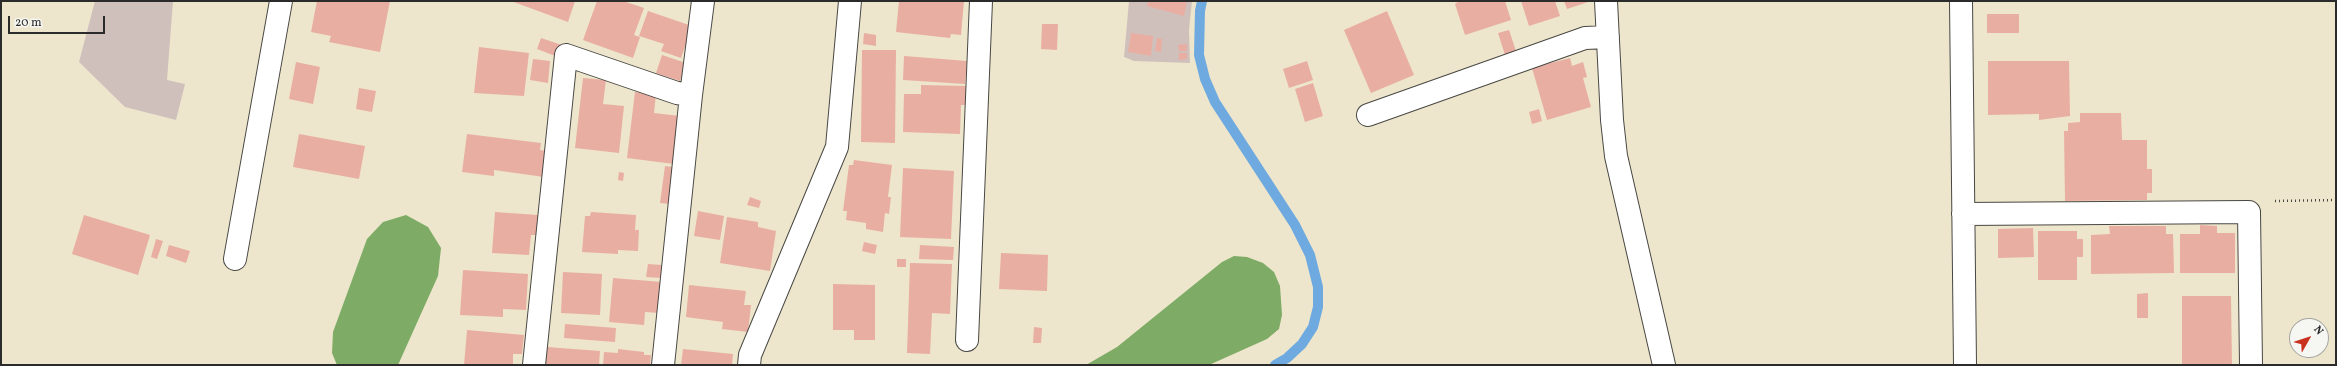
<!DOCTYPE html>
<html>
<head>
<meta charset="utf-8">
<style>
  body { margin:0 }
  #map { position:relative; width:2337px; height:366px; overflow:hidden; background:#ede6cc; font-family:Vollkorn,serif }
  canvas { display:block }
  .frame { position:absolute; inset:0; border:2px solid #2b2b2b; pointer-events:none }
  .north { position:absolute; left:2289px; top:318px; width:40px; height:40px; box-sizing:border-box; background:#f6f6f2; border:1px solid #a5a5a2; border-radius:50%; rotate:51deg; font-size:11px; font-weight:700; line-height:16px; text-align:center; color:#2b2b2b }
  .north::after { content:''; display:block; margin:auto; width:14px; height:18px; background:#c8321e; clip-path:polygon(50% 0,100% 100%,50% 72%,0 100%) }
  .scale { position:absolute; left:8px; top:16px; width:97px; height:18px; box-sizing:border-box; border:2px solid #2b2b2b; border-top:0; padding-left:5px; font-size:12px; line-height:14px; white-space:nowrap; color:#2b2b2b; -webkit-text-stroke:3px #f6f6f2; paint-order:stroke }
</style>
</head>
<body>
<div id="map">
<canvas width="2337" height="366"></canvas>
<div class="frame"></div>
<div class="north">N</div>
<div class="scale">20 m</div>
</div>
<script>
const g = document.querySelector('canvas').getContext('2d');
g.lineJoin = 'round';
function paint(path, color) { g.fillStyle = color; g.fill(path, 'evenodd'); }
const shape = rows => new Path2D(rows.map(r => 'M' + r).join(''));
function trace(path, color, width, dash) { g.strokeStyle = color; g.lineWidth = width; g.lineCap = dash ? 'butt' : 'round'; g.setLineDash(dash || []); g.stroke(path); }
paint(shape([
  [95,1,173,1,167,80,185,84,176,120,125,107,79,62],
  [1129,1,1192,1,1189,30,1190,63,1134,61,1124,57]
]), '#d0c0bc');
paint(shape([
  [406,215,428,227,441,248,438,276,398,365,337,365,332,353,333,332,367,239,383,222],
  [1234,256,1247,257,1263,263,1274,272,1280,286,1282,315,1279,329,1267,339,1209,365,1086,365,1117,347,1222,262]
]), '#7eac66');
trace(shape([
  [1202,1,1200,11,1199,55,1205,79,1215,102,1295,225,1310,255,1318,287,1318,307,1313,327,1302,344,1287,358,1275,365]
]), '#6eaadf', 10);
paint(shape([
  [317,1,390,1,380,52,329,42,331,36,311,32],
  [511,1,575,1,568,22],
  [597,1,623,1,644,8,634,35,640,37,633,58,583,40],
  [899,1,964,1,961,35,951,34,950,38,896,32],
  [1148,1,1187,1,1184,16,1147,6],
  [1459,1,1505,1,1511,20,1465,35,1455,4],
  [1521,1,1555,1,1560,16,1529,26],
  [1564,1,1591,1,1567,9],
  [648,11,692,26,681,58,661,51,664,44,639,36],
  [1387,11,1414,75,1371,93,1344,30],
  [1987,14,2019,14,2019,33,1987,33],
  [1042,24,1058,24,1057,50,1041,49],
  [1509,30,1516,51,1505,55,1498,33],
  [864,33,876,35,876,46,863,44],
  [1131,33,1153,36,1151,56,1128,52],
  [541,38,562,45,558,57,537,49],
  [1157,38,1162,39,1161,52,1155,51],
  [1187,44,1187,51,1179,51,1178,45],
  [479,47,529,53,524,96,474,93],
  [862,50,896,50,895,143,861,142],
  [1179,53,1187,53,1187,59,1179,60],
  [662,55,686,63,680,81,656,73],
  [904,56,967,61,965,84,903,80],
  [1570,58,1572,66,1583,62,1587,77,1583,78,1591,107,1547,120,1532,68],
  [533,59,550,61,548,83,530,80],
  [1307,61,1313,80,1289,88,1283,69],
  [1988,61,2069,61,2070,116,2039,120,2039,114,1988,115],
  [296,62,320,67,313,104,289,99],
  [583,78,606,80,603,104,624,106,619,153,575,148],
  [1313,83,1323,116,1305,122,1295,89],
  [921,85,967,86,966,105,961,105,960,134,903,132,904,94,921,94],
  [359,88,376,91,372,112,356,109],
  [635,92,656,94,654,113,680,116,674,164,627,158],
  [1539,109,1542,121,1532,124,1529,112],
  [2080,113,2121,113,2122,140,2147,140,2147,169,2152,169,2152,193,2147,193,2147,200,2065,201,2064,131,2068,131,2068,123,2080,122],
  [299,134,365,146,359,179,293,167],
  [467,134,541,143,540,150,547,151,544,177,494,170,494,176,462,172],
  [854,160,892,165,888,197,891,197,889,214,885,213,883,232,866,229,866,223,846,220,847,211,843,211,849,165,853,165],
  [665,166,673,167,669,204,660,203],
  [903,168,954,171,951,239,900,237],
  [619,172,624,173,623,181,618,180],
  [750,197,761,201,759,208,747,205],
  [698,211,724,216,720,240,694,236],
  [495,212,538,215,536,235,531,235,529,255,492,253],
  [591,212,636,215,635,230,639,230,638,251,618,250,618,254,582,252,585,216,590,216],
  [84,215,150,235,138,275,72,254],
  [727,217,758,222,758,227,776,231,770,271,720,263],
  [2200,225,2217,226,2217,233,2235,233,2235,273,2180,273,2180,234,2200,234],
  [2109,226,2166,226,2166,234,2173,234,2174,273,2091,274,2091,235,2110,234],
  [2033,228,2034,257,1998,258,1998,229],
  [2038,231,2077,231,2077,239,2083,239,2083,257,2077,257,2077,280,2038,280],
  [156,239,163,241,157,259,151,257],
  [864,242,877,245,875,254,862,251],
  [169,245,190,251,186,263,166,256],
  [920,245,954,247,953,260,919,259],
  [1001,253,1048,255,1047,291,999,289],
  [897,259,906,259,906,267,897,267],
  [910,263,952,264,950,314,932,313,930,354,907,353],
  [648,264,662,265,661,278,646,277],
  [463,270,528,274,526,310,503,309,503,317,460,315],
  [563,272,602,274,600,315,561,313],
  [613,278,662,282,659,313,645,312,644,325,609,322],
  [833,284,875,285,875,340,854,340,854,330,833,330],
  [689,285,746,291,744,305,751,305,748,332,722,329,723,322,686,317],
  [2148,293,2148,318,2137,318,2137,294],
  [2182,296,2231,296,2232,365,2182,365],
  [565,324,616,328,615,342,564,338],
  [1034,327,1042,328,1041,343,1033,343],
  [467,330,524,335,522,354,513,354,513,365,464,365],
  [547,347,600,351,599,365,545,365],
  [618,349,644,352,644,355,651,355,650,365,603,365,604,352,618,353],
  [683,349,733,354,732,365,681,365]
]), '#e9aea2');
const minor = shape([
  [1606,1,1612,120,1616,156,1664,365],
  [1961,1,1965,365],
  [1368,115,1585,38,1608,37],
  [1963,214,2249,212,2251,365],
  [235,259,281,1],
  [967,340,981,1],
  [534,365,566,55,677,93,691,95],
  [663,365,691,95,703,1],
  [749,365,750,355,837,147,850,1]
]);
trace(minor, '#484743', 24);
trace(shape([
  [2275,201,2336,200]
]), '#484743', 2.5, [1, 3]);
trace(minor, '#fff', 22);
</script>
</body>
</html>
